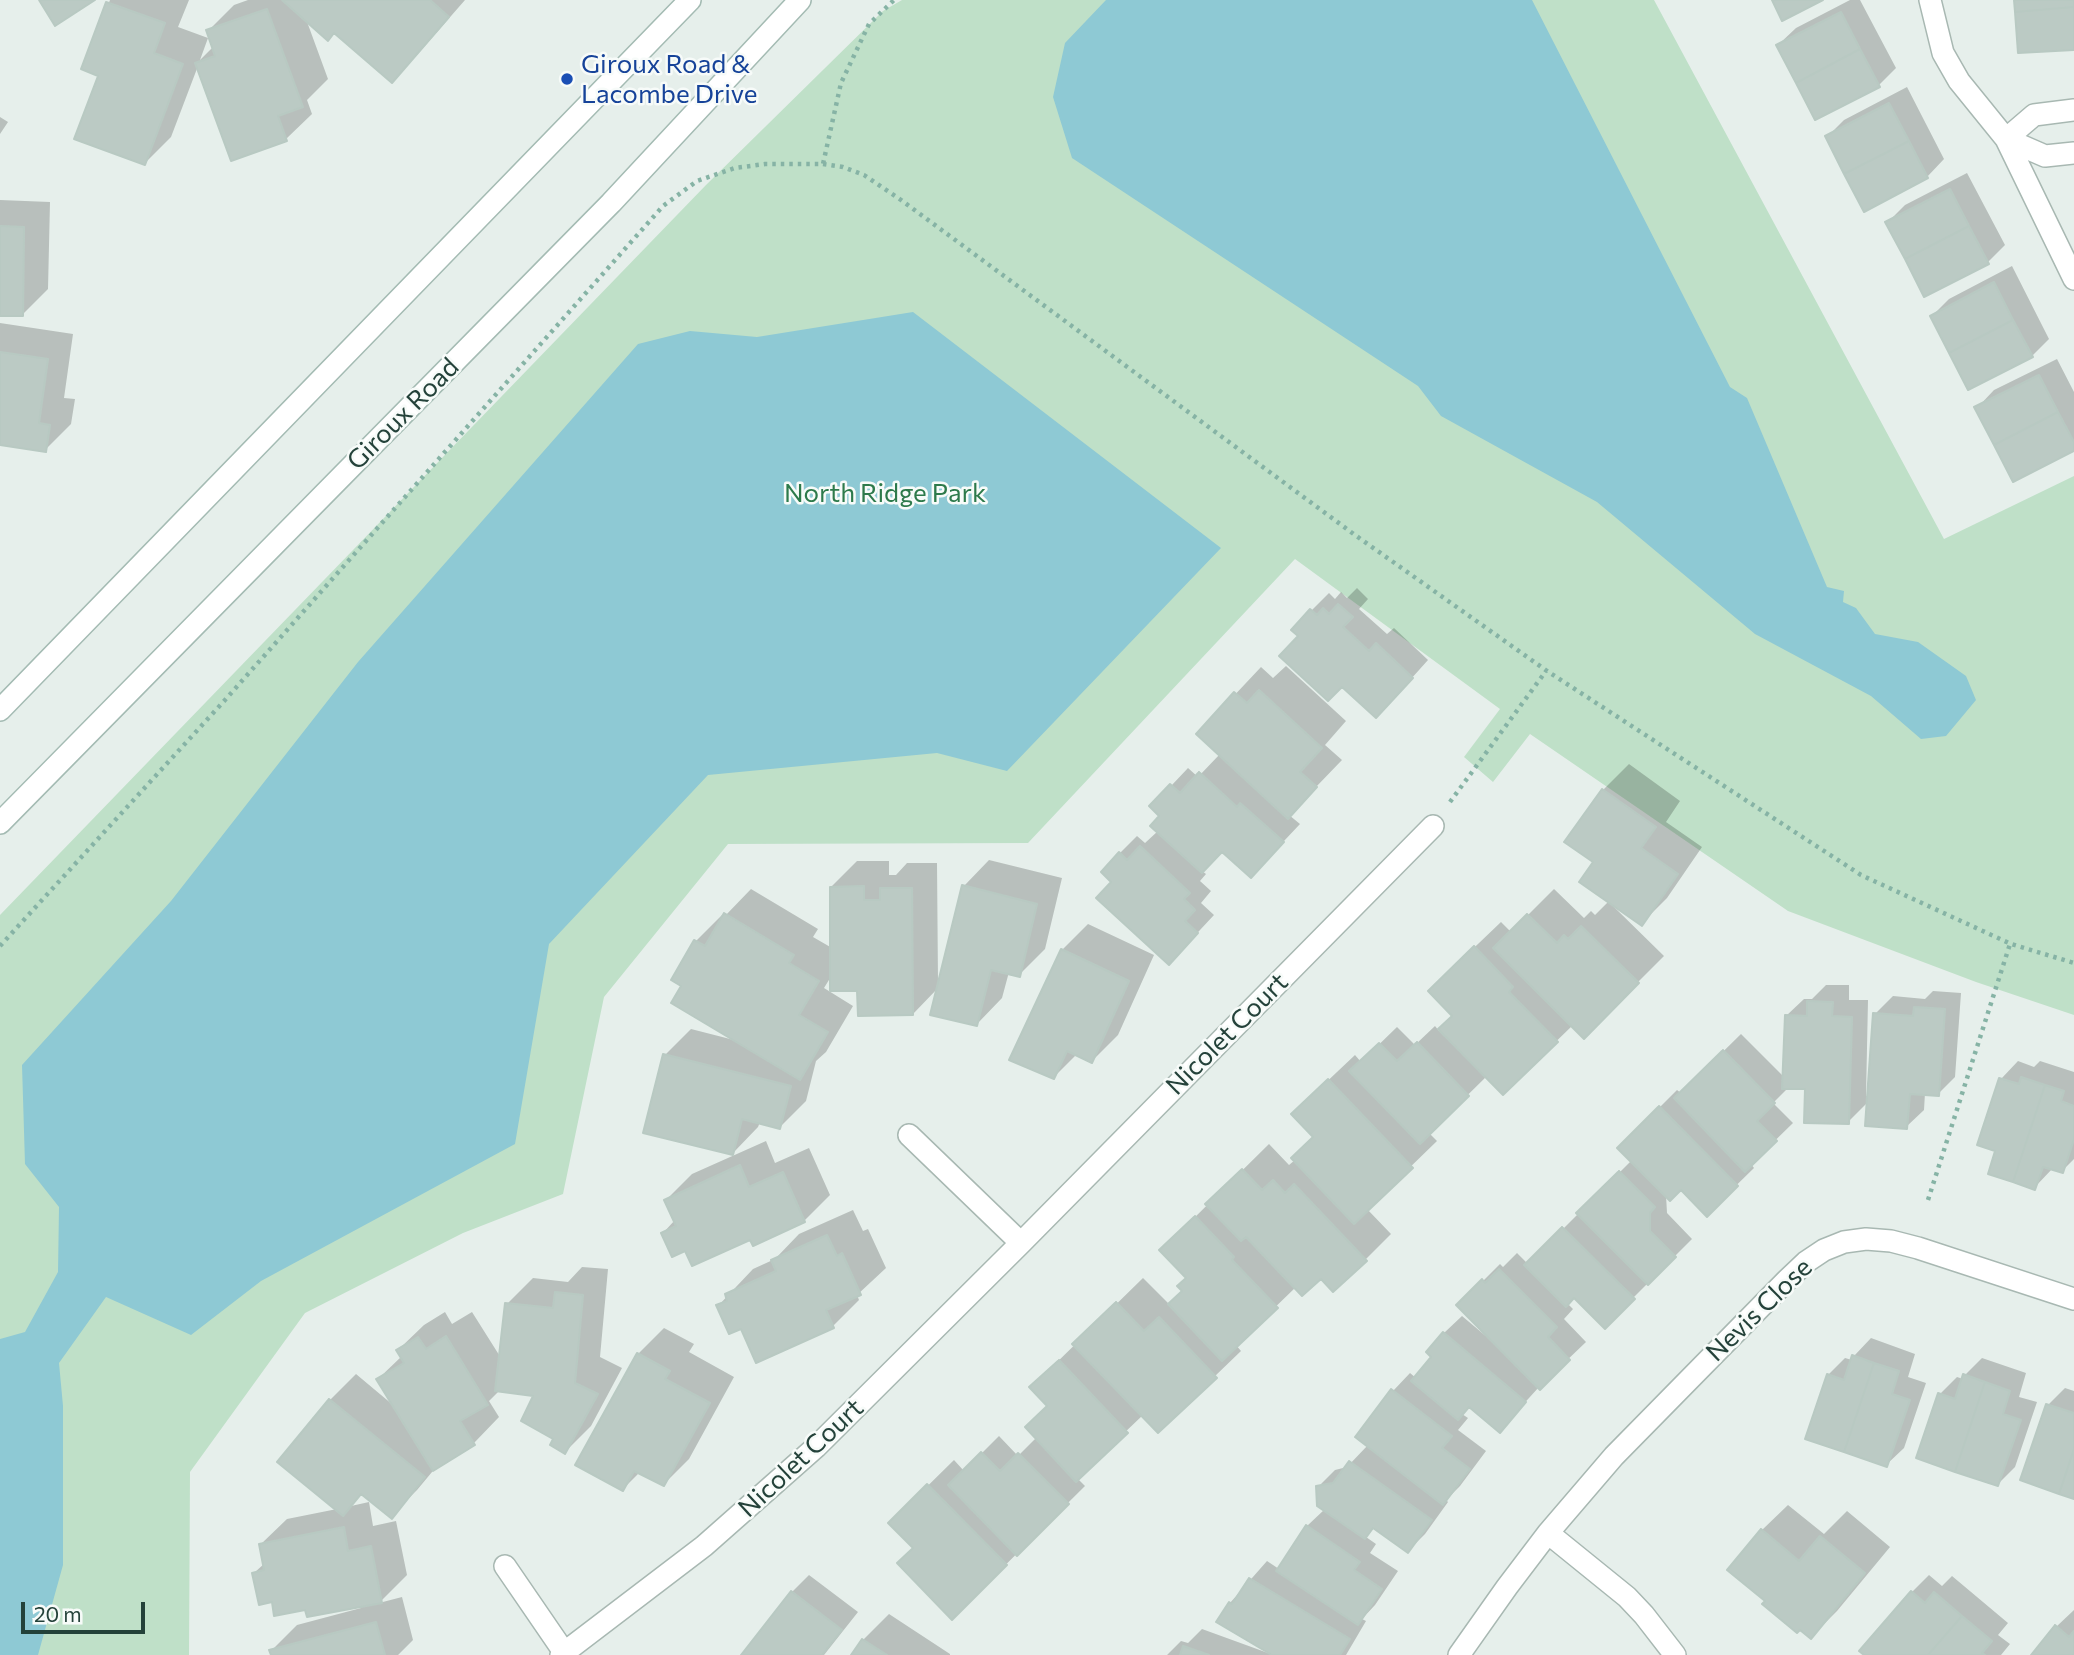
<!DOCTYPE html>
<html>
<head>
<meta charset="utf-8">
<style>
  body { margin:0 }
  #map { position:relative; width:2074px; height:1655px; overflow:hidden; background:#e6efeb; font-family:Commissioner,sans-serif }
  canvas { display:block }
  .scale { position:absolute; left:21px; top:1602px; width:124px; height:32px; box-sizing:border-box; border:4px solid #24423a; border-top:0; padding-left:9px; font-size:21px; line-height:24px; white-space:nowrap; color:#24423a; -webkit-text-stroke:5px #f7fbf9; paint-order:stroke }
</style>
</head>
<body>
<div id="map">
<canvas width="2074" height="1655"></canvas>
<div class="scale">20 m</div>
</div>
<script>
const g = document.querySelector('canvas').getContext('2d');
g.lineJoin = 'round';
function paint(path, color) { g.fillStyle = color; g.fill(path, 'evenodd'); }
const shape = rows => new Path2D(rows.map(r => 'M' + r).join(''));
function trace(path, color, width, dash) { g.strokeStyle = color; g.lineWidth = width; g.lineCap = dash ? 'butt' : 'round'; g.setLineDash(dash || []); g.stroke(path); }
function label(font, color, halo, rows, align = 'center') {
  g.font = font + ' Commissioner,sans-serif'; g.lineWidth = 5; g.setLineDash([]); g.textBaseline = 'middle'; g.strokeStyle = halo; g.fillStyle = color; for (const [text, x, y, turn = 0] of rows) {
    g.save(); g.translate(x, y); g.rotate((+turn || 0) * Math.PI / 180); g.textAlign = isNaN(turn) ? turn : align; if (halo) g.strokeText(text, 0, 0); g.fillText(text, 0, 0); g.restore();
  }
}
paint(shape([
  [902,0,1654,0,1944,539,2074,476,2074,1015,1976,982,1788,911,1530,734,1493,782,1464,757,1500,709,1295,559,1028,843,728,844,604,997,563,1194,463,1233,305,1313,190,1472,189,1655,0,1655,0,915,706,185,883,11]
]), '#bfe0c8');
paint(shape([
  [1106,0,1532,0,1730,387,1747,398,1827,587,1844,591,1843,602,1856,608,1875,634,1918,642,1966,676,1976,700,1946,736,1921,739,1871,696,1755,634,1597,502,1441,416,1418,386,1072,158,1053,97,1065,43],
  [913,312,1221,548,1007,771,937,753,708,775,549,944,515,1144,261,1281,191,1335,106,1297,59,1363,63,1406,63,1565,38,1655,0,1655,0,1339,25,1332,58,1272,59,1207,25,1164,22,1065,171,901,358,662,638,344,690,331,757,337]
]), '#8ec9d4');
paint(shape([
  [110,0,189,0,178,27,208,38,200,60,214,46,208,31,234,5,248,0,465,0,417,55,391,80,335,31,306,19,328,79,307,100,312,114,286,139,198,66,171,137,145,163,100,75,83,68],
  [1850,0,1860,0,1896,68,1879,85,1778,45,1796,28],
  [1907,87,1944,159,1927,177,1827,137,1844,120],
  [0,117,8,122,0,134],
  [1967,173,2005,245,1988,262,1888,222,1905,205],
  [0,200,50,202,48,289,22,315,0,314],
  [2012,266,2049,339,2032,356,1932,316,1949,299],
  [0,323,73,334,64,398,75,399,71,424,45,450,0,443],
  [2057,359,2074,392,2074,450,1977,408,1994,390],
  [1357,588,1368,599,1359,609,1387,634,1394,628,1428,660,1393,699,1300,635,1312,610,1329,593,1335,599,1341,592,1347,598],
  [1286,666,1346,721,1325,745,1342,760,1289,815,1300,824,1268,858,1223,850,1202,871,1206,874,1200,881,1211,891,1201,903,1214,915,1186,945,1114,881,1120,853,1137,836,1145,843,1158,831,1171,786,1188,768,1198,777,1220,754,1198,734,1261,667,1273,678],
  [1629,764,1680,801,1666,822,1702,847,1667,898,1641,924,1614,905,1613,906,1664,956,1584,1036,1573,1025,1503,1093,1487,1076,1429,1133,1437,1141,1367,1209,1391,1234,1365,1260,1296,1287,1236,1345,1241,1351,1158,1431,1143,1415,1077,1478,1085,1486,952,1618,915,1548,890,1523,954,1460,964,1471,999,1436,1018,1456,1037,1437,1049,1406,1049,1370,1143,1278,1170,1305,1184,1291,1189,1278,1187,1225,1269,1144,1289,1165,1295,1160,1315,1136,1319,1089,1355,1055,1361,1062,1397,1027,1415,1045,1435,1026,1439,1031,1455,1015,1456,965,1501,922,1511,932,1554,889,1584,918,1591,911,1595,915,1609,901,1595,862,1603,790],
  [989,860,1062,878,1045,949,1019,975,1009,972,1002,998,977,1024,938,988,913,1014,859,990,832,975,824,988,853,1006,826,1052,816,1061,806,1101,780,1127,760,1122,758,1127,733,1153,665,1055,691,1029,734,1040,684,985,696,941,722,915,724,917,751,889,818,929,813,937,832,948,831,887,857,861,889,861,889,875,896,875,907,863,937,863,938,982,964,886],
  [1088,924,1154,955,1118,1035,1092,1061,1077,1054,1054,1077,1062,950],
  [1826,985,1849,985,1849,1000,1868,1000,1866,1096,1869,1096,1875,1014,1893,996,1925,999,1933,991,1961,993,1955,1077,1938,1094,1925,1093,1924,1110,1906,1127,1868,1102,1848,1122,1806,1088,1789,1087,1773,1103,1793,1123,1751,1164,1754,1168,1707,1214,1681,1188,1666,1195,1667,1213,1692,1239,1605,1326,1574,1296,1567,1303,1573,1309,1564,1319,1586,1342,1539,1387,1499,1431,1470,1406,1462,1414,1468,1418,1458,1430,1486,1451,1460,1486,1446,1500,1448,1502,1425,1534,1408,1551,1375,1527,1366,1537,1376,1544,1370,1553,1398,1571,1375,1605,1362,1619,1366,1621,1346,1655,1167,1655,1181,1641,1188,1643,1202,1629,1268,1653,1230,1603,1267,1561,1279,1569,1307,1526,1325,1509,1318,1487,1335,1470,1347,1467,1368,1445,1393,1391,1410,1373,1416,1378,1434,1356,1444,1333,1462,1316,1487,1337,1489,1335,1459,1305,1500,1264,1503,1267,1517,1253,1528,1264,1632,1160,1619,1148,1677,1090,1681,1093,1741,1034,1785,1078,1786,1016,1804,999,1812,999],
  [2018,1061,2034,1067,2040,1061,2074,1072,2074,1159,2062,1171,2053,1168,2034,1188,1997,1150,2001,1079],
  [766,1141,775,1163,809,1148,830,1195,804,1221,751,1237,686,1249,663,1233,675,1220,666,1200,692,1174],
  [853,1210,863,1231,868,1229,886,1268,857,1295,859,1300,833,1326,757,1361,741,1327,718,1306,753,1269,775,1259,799,1234],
  [582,1267,608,1269,600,1357,622,1368,591,1426,565,1452,555,1439,536,1395,500,1390,489,1401,499,1417,474,1443,437,1466,417,1490,391,1516,363,1493,351,1506,369,1502,373,1526,396,1521,407,1575,379,1603,402,1597,413,1640,398,1655,272,1655,271,1651,297,1625,361,1608,360,1605,307,1608,273,1600,254,1573,265,1563,261,1544,287,1519,337,1509,279,1462,330,1400,356,1374,393,1405,378,1379,402,1356,398,1350,424,1325,445,1312,452,1324,472,1312,501,1358,507,1304,533,1278,568,1282],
  [664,1328,694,1344,689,1352,734,1377,689,1459,664,1484,640,1472,623,1489,638,1354],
  [1871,1338,1915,1354,1908,1377,1926,1383,1904,1448,1886,1465,1828,1375,1845,1358,1852,1360,1854,1356],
  [1982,1358,2026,1373,2019,1397,2037,1402,2015,1467,1998,1484,1940,1394,1957,1377,1963,1379,1965,1375],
  [2065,1388,2074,1391,2074,1497,2048,1405],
  [1788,1505,1824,1534,1847,1511,1890,1547,1837,1611,1811,1637,1768,1601,1762,1530],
  [809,1575,858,1612,824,1655,743,1655,792,1592],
  [1929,1575,1942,1586,1952,1576,2008,1623,1998,1635,2010,1644,2001,1655,1866,1655,1912,1592],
  [2074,1610,2074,1655,2033,1655,2056,1627],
  [889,1614,950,1654,950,1655,853,1655,863,1640]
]), '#0003');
const building = shape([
  [39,0,95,0,55,26,39,0],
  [282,0,430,0,449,17,392,83,334,33,328,41,282,0],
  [1772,0,1823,0,1782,21,1772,0],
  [2014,0,2074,0,2074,7,2015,12,2014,0],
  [106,2,165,23,154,53,183,64,145,165,74,139,98,76,81,69,106,2],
  [2074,7,2074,50,2018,53,2015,12,2074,7],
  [267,9,303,107,278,116,287,141,231,161,195,63,215,56,206,30,267,9],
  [1841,12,1860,49,1796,83,1776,45,1841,12],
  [1860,49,1880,87,1815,120,1796,83,1860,49],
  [1889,103,1909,141,1844,174,1825,136,1889,103],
  [1909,141,1928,178,1864,212,1844,174,1909,141],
  [1950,189,1969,226,1905,259,1885,222,1950,189],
  [0,226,24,227,23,316,0,316,0,226],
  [1969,226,1989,264,1924,297,1905,259,1969,226],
  [1994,282,2013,320,1949,353,1930,316,1994,282],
  [2013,320,2033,357,1968,390,1949,353,2013,320],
  [0,352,48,359,39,423,50,425,46,452,0,445,0,352],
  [2039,375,2058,412,1994,445,1974,407,2039,375],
  [2058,412,2074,442,2074,451,2013,482,1994,445,2058,412],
  [1338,604,1353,617,1343,627,1369,651,1376,643,1413,678,1376,718,1342,687,1328,701,1279,656,1298,636,1291,630,1310,609,1317,615,1323,608,1329,614,1338,604],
  [1259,690,1322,748,1300,772,1317,787,1288,819,1196,734,1234,692,1247,703,1259,690],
  [1199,772,1237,807,1240,803,1284,842,1251,878,1222,852,1202,873,1150,826,1159,816,1149,806,1170,784,1180,793,1199,772],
  [1602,789,1656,827,1641,848,1678,874,1642,926,1579,882,1593,862,1564,842,1602,789],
  [1140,846,1190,893,1184,899,1195,910,1185,921,1198,933,1169,965,1096,898,1111,882,1101,872,1119,852,1127,860,1140,846],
  [962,885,1037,904,1020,977,991,970,977,1026,930,1015,962,885],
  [864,886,864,900,880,900,880,888,912,888,913,1015,858,1016,857,991,830,991,830,887,864,886],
  [724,913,794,955,789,963,819,981,799,1015,828,1032,800,1080,671,1003,681,986,671,980,694,940,705,946,724,913],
  [1527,914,1557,943,1564,935,1568,939,1581,926,1639,983,1584,1039,1493,948,1527,914],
  [1474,946,1513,987,1509,992,1558,1042,1503,1095,1438,1029,1452,1016,1428,991,1474,946],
  [1061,949,1129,981,1092,1063,1067,1051,1054,1079,1009,1060,1061,949],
  [1807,1001,1833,1002,1832,1016,1852,1017,1849,1124,1804,1123,1805,1089,1782,1089,1785,1015,1807,1016,1807,1001],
  [1914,1007,1945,1009,1939,1096,1910,1094,1907,1129,1865,1126,1873,1013,1913,1016,1914,1007],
  [1417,1042,1469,1096,1420,1144,1349,1071,1379,1043,1397,1061,1417,1042],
  [1723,1050,1775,1103,1757,1121,1777,1141,1745,1172,1674,1098,1723,1050],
  [663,1054,791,1086,780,1129,742,1119,733,1155,643,1133,663,1054],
  [2021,1077,2045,1085,2013,1182,1988,1174,1995,1151,1977,1145,1999,1078,2019,1084,2021,1077],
  [1328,1079,1413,1168,1354,1224,1291,1158,1313,1137,1291,1114,1328,1079],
  [2045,1085,2064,1091,2061,1101,2074,1106,2074,1139,2063,1173,2043,1167,2035,1190,2013,1182,2045,1085],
  [1659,1106,1738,1186,1707,1217,1681,1190,1670,1201,1617,1148,1659,1106],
  [740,1165,749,1187,783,1172,805,1222,753,1246,750,1240,692,1266,685,1251,672,1257,661,1233,676,1226,664,1200,740,1165],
  [1242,1169,1262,1190,1273,1180,1285,1193,1294,1184,1367,1261,1333,1292,1321,1279,1302,1296,1246,1237,1241,1241,1205,1204,1242,1169],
  [1619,1171,1655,1207,1650,1213,1650,1231,1676,1257,1648,1285,1576,1213,1619,1171],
  [1195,1216,1234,1257,1232,1260,1278,1308,1222,1361,1168,1304,1182,1291,1177,1286,1186,1278,1159,1250,1195,1216],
  [1562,1227,1635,1299,1605,1329,1574,1298,1566,1307,1524,1265,1562,1227],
  [827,1235,837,1256,842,1253,861,1295,826,1310,834,1328,756,1363,741,1329,729,1334,716,1305,727,1301,725,1294,776,1271,771,1260,827,1235],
  [1499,1269,1557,1327,1548,1337,1570,1360,1540,1390,1456,1305,1482,1279,1485,1283,1499,1269],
  [555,1292,583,1295,575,1383,598,1394,565,1454,550,1445,553,1439,521,1421,533,1396,495,1391,505,1303,553,1308,555,1292],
  [1116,1302,1144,1331,1159,1317,1217,1378,1158,1433,1072,1344,1116,1302],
  [1443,1332,1526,1402,1500,1433,1469,1407,1458,1420,1411,1381,1431,1357,1426,1352,1443,1332],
  [446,1336,488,1405,460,1421,475,1445,433,1471,376,1379,404,1363,396,1350,418,1337,426,1349,446,1336],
  [637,1353,670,1371,665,1379,710,1403,664,1486,634,1471,623,1491,575,1465,637,1353],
  [1852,1355,1874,1363,1844,1452,1805,1439,1827,1374,1844,1380,1852,1355],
  [1059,1360,1128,1433,1076,1482,1025,1427,1047,1406,1029,1387,1059,1360],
  [1874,1363,1899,1371,1892,1394,1910,1400,1887,1467,1844,1452,1874,1363],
  [1963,1374,1985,1382,1955,1472,1916,1458,1938,1393,1955,1399,1963,1374],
  [1985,1382,2010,1391,2003,1414,2021,1420,1998,1486,1955,1472,1985,1382],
  [1391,1389,1452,1436,1442,1448,1470,1469,1443,1505,1355,1437,1391,1389],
  [329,1399,425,1477,392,1519,361,1494,343,1516,277,1462,329,1399],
  [2046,1404,2074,1413,2074,1449,2059,1494,2020,1480,2046,1404],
  [2074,1449,2074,1499,2059,1494,2074,1449],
  [981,1452,1000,1471,1018,1453,1069,1504,1017,1556,948,1485,981,1452],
  [1349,1461,1432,1520,1408,1553,1373,1528,1365,1539,1317,1506,1316,1486,1333,1483,1349,1461],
  [927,1484,1007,1565,952,1620,897,1563,913,1548,888,1523,927,1484],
  [1306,1525,1360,1562,1354,1570,1382,1589,1358,1625,1276,1571,1306,1525],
  [344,1527,348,1551,371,1546,382,1603,307,1617,305,1610,274,1616,272,1602,259,1605,252,1573,264,1570,259,1544,344,1527],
  [1761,1529,1799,1561,1820,1536,1865,1573,1811,1639,1800,1630,1797,1633,1762,1604,1765,1601,1727,1570,1761,1529],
  [1249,1578,1350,1639,1340,1655,1272,1655,1216,1622,1229,1602,1232,1604,1249,1578],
  [791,1591,842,1630,822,1655,741,1655,791,1591],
  [1911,1591,1925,1603,1934,1592,1962,1616,1928,1655,1864,1655,1859,1651,1911,1591],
  [1962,1616,1992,1641,1982,1653,1985,1655,1928,1655,1962,1616],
  [376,1622,385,1655,271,1655,269,1650,376,1622],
  [2055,1625,2069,1637,2074,1631,2074,1655,2031,1655,2055,1625],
  [862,1639,887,1655,851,1655,862,1639],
  [1183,1646,1209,1655,1180,1655,1183,1646]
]);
paint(building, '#bbcac4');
trace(building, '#b8c9c2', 2);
const lane = shape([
  [1930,0,1943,53,1959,81,2006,139,2074,279],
  [2074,110,2034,115,2006,139,2045,156,2074,153]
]);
const street = shape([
  [909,1135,1021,1243],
  [1548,1533,1627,1597,1644,1615,1675,1655],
  [505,1566,566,1655],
  [561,1655,704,1546,816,1447,1021,1243,1433,826],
  [1459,1655,1507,1587,1548,1533,1614,1456,1787,1280,1806,1262,1824,1250,1844,1242,1866,1239,1891,1241,1918,1248,2074,1299]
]);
const secondary = shape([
  [0,710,690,0],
  [0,823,611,203,800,0]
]);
trace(lane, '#a8b8b2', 24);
trace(street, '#a8b8b2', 24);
trace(secondary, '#a4bbb3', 24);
trace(shape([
  [823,164,843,167,864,175,901,200,1355,535,1547,671,1861,875,2011,944,2074,963],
  [1450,802,1546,671],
  [0,946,225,700,663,206,697,181,735,168,765,164,823,164,841,83,869,24,894,0],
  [1928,1200,2010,944]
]), '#86b3a5', 4.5, [3.5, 5]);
trace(lane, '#fff', 21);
trace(street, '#fff', 21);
trace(secondary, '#fff', 21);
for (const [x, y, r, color] of [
  [567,79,7,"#1a4fb4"]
]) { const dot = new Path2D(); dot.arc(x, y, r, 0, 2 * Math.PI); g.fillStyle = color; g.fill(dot); trace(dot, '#f7fbf9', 2.5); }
label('26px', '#164399', '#f7fbf9', [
  ["Giroux Road &",581,64],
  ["Lacombe Drive",581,94]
], 'left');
label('26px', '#24423a', '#f7fbf9', [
  ["Giroux Road",403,414,-45],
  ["Nicolet Court",1227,1034,-45],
  ["Nevis Close",1759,1310,-44],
  ["Nicolet Court",801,1458,-43]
]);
label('26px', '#2d7a4b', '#f7fbf9', [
  ["North Ridge Park",885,493]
]);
</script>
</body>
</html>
